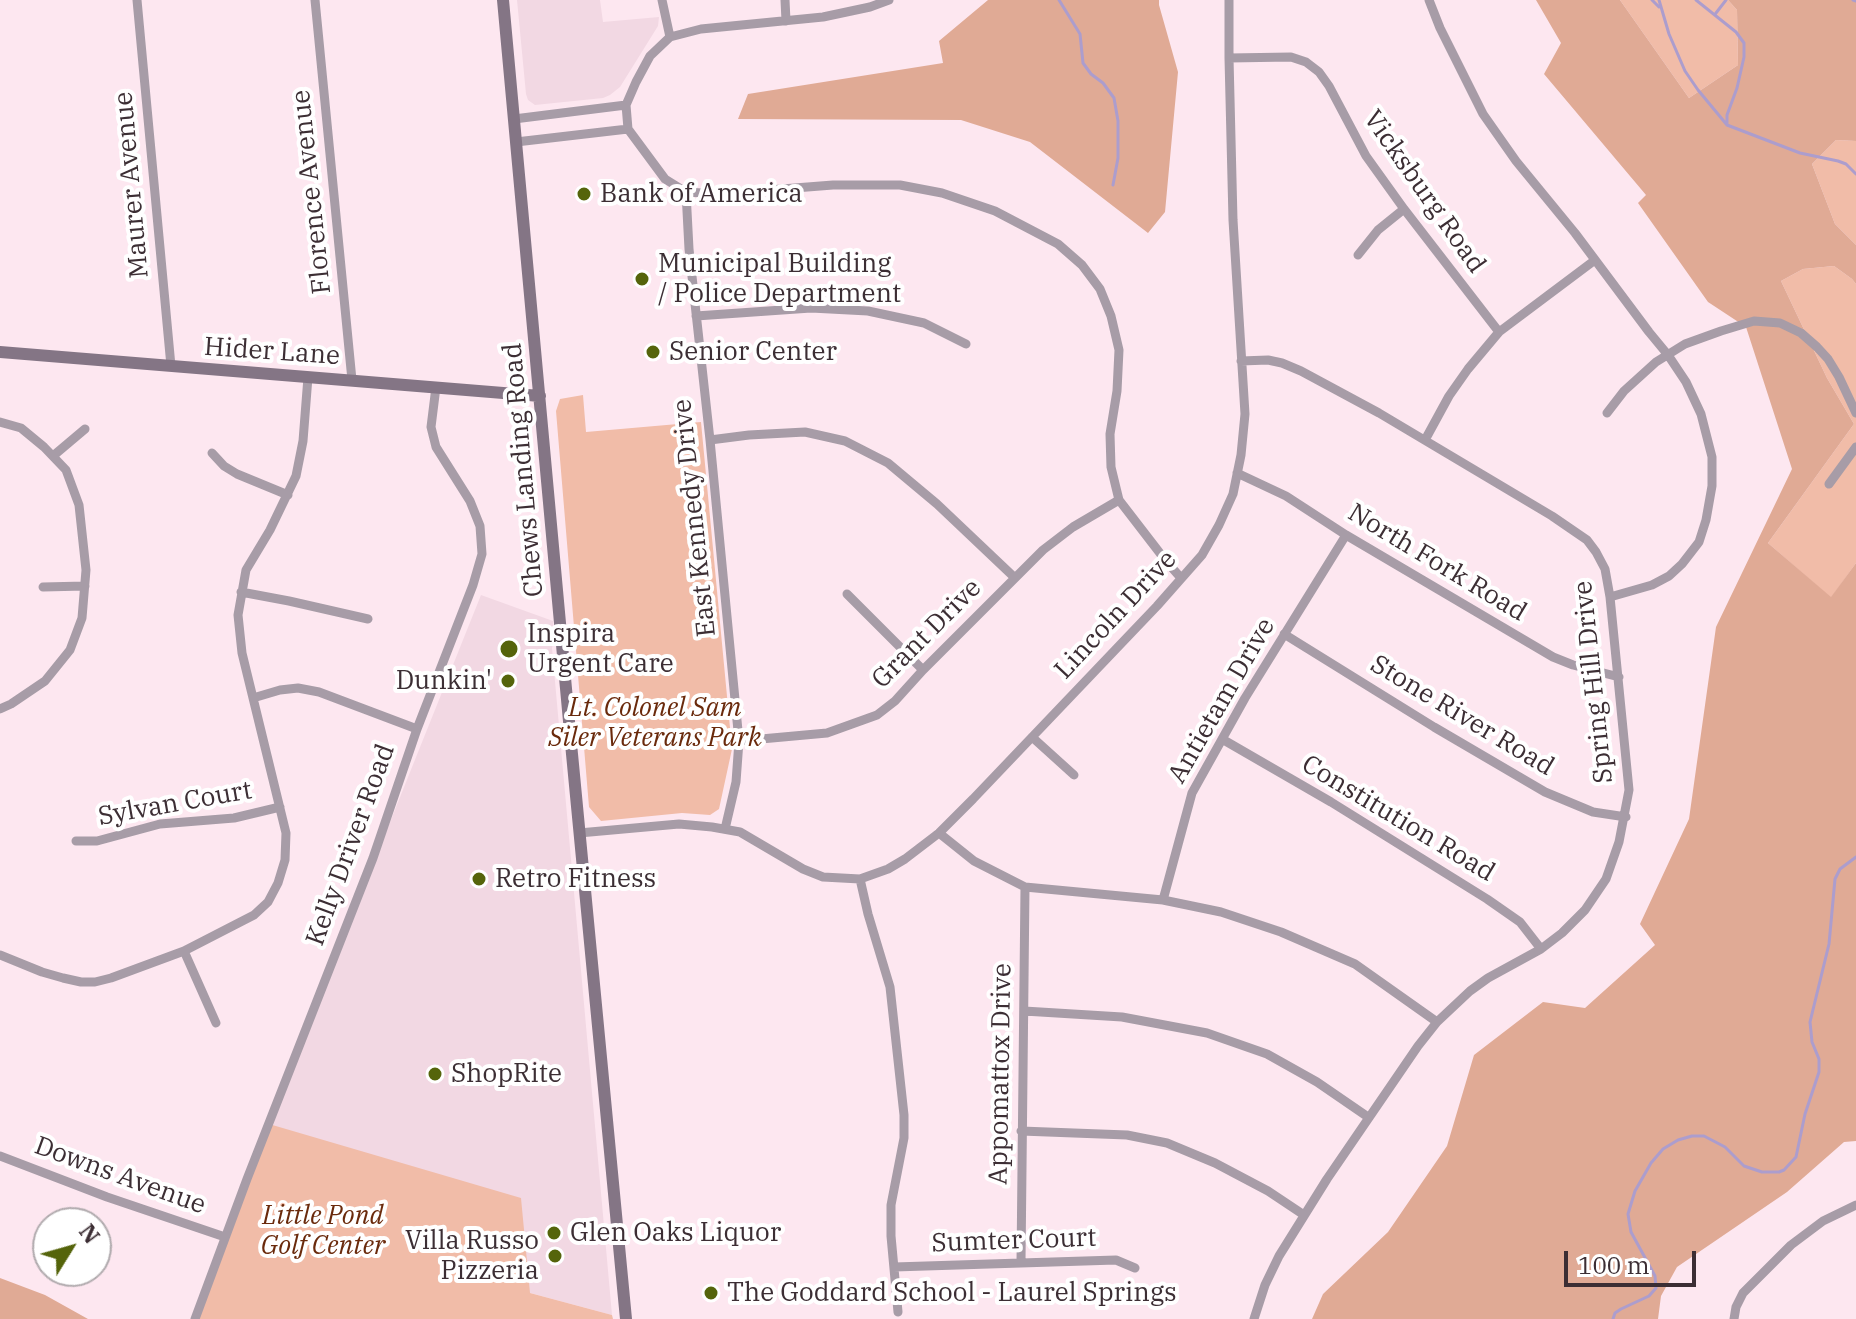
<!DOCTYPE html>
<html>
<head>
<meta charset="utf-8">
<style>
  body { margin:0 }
  #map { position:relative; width:1856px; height:1319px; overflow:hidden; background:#fde7f0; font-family:"IBM Plex Serif",serif }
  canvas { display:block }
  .north { position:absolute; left:32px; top:1207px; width:80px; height:80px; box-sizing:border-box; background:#fff; border:2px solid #b1abae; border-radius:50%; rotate:53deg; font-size:22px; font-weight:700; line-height:32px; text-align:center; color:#3c2e34 }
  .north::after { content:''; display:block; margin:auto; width:28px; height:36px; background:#55640b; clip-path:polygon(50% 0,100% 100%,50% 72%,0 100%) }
  .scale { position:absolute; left:1564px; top:1251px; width:132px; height:36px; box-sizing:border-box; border:4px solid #3c2e34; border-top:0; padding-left:10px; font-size:24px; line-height:28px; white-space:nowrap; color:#3c2e34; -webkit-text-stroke:6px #fff; paint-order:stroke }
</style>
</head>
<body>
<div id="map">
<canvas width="1856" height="1319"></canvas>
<div class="north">N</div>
<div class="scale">100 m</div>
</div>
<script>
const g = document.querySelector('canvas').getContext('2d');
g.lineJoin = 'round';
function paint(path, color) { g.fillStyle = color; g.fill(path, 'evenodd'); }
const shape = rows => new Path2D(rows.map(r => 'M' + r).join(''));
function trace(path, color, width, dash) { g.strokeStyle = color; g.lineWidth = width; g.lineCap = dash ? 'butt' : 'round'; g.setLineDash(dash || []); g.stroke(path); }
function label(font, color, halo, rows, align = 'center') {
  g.font = font + ' "IBM Plex Serif",serif'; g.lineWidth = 8; g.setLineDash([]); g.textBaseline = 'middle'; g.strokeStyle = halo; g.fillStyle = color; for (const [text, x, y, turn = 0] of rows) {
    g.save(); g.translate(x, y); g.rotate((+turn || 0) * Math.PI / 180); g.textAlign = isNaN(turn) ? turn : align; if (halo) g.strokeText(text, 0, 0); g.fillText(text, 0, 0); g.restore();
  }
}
paint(shape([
  [517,0,600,0,603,22,659,17,658,26,620,87,610,95,603,98,535,105,528,100,526,94],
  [481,595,553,621,554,640,552,648,612,1315,530,1293,269,1124]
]), '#f2d8e3');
paint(shape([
  [1620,0,1728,0,1737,10,1738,65,1689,98],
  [1836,140,1856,141,1856,245,1835,224,1812,164],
  [1834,266,1852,279,1856,284,1856,563,1831,598,1768,543,1854,424,1827,378,1781,281,1803,269],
  [583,395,586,432,701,422,732,749,719,809,710,815,682,813,601,821,589,807,556,411,560,399],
  [269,1124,521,1198,530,1293,612,1315,613,1319,196,1319]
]), '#f1bca8');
paint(shape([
  [988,0,1159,0,1159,5,1178,72,1165,212,1148,233,1030,142,961,120,738,119,748,94,943,63,939,41],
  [1536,0,1620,0,1689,98,1738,65,1737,10,1728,0,1856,0,1856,141,1836,140,1812,164,1835,224,1856,245,1856,284,1852,279,1834,266,1803,269,1781,281,1827,378,1854,424,1768,543,1831,597,1856,563,1856,1141,1844,1142,1787,1192,1677,1267,1661,1296,1658,1319,1312,1319,1323,1294,1388,1232,1447,1146,1474,1055,1543,1002,1585,1008,1655,945,1640,924,1689,819,1716,627,1792,469,1746,327,1708,302,1638,203,1646,195,1544,74,1561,43],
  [0,1278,45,1295,88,1319,0,1319]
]), '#e0aa95');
trace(shape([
  [1059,0,1080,34,1083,63,1091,74,1103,83,1114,98,1118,121,1118,158,1113,185],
  [1652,0,1659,7],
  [1659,0,1669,34,1685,71,1698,90,1727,125,1800,153,1838,161,1846,164,1856,174],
  [1696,0,1736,32,1744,43,1744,57,1737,88,1727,115,1727,125],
  [1853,0,1856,1],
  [1716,13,1726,0],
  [1613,1319,1615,1313,1621,1309,1649,1296,1656,1288,1655,1276,1631,1232,1628,1214,1635,1191,1651,1163,1663,1149,1678,1140,1692,1136,1704,1136,1725,1147,1744,1166,1762,1172,1779,1172,1784,1170,1796,1157,1805,1114,1819,1072,1819,1059,1812,1042,1810,1022,1829,944,1835,879,1840,869,1856,857]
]), '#ac9dcd', 3);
trace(shape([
  [137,0,171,366],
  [315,0,352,380],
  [662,0,670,37],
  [785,0,786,21],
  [1429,0,1440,28,1483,114,1516,161,1575,233,1649,332,1668,355,1686,382,1701,414,1712,457,1712,486,1706,520,1699,542,1682,564,1669,576,1652,585,1610,597],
  [1229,58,1291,57,1306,62,1319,72,1329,86,1366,156,1404,209,1499,332],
  [514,119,626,105],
  [628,129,665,179,686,192,689,249,710,440,739,741,736,782,725,829],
  [628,129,626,105,636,82,650,56,670,37,701,29,823,17,870,7,889,0],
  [516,142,628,129],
  [686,192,718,194,833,185,900,185,942,193,995,211,1058,244,1082,265,1100,289,1111,316,1119,350,1117,391,1110,434,1111,467,1119,500,1166,561,1181,578],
  [1358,255,1378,230,1404,209],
  [696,316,811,308,868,311,924,323,966,344],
  [1241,361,1268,360,1282,363,1301,371,1379,413,1552,516,1587,540,1596,552,1605,569,1610,597,1629,790,1619,842,1606,879,1585,910,1562,933,1541,949,1488,978,1470,991,1437,1022,1418,1046,1327,1179,1279,1256,1265,1285,1254,1319],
  [1607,413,1624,391,1656,362,1685,344,1721,331,1754,321,1780,323,1801,333,1817,347,1828,359,1839,377,1856,413],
  [0,422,21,428,44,447,66,470,79,505,86,570,82,618,70,650,45,681,11,704,0,709],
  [710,440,749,435,805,432,845,441,888,463,937,504,1014,577],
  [1425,440,1449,396,1468,369,1499,332,1595,260],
  [212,453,224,466,237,474,288,495],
  [53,456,85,429],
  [1237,473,1286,496,1346,535,1553,657,1573,665,1619,677],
  [1829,484,1856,447],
  [43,587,85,586],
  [241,592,289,601,368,619],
  [847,594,923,670],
  [1284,634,1434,727,1545,792,1593,812,1626,817],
  [253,698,280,690,298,688,319,692,417,729],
  [1032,737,1074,775],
  [1222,739,1331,802,1487,899,1520,922,1541,949],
  [739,741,827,733,877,715,895,701,923,670,1043,550,1073,527,1119,500],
  [579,833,679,824,712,827,740,832,803,869,823,877,860,879,888,869,905,859,939,833,973,799,1157,606,1202,555,1219,525,1233,494,1241,455,1245,414,1233,220,1229,58,1229,0],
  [939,833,974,861,1025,887,1163,900,1221,912,1281,932,1355,964,1437,1022],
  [76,841,97,841,160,824,234,818,280,807],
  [860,879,868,914,890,987,904,1115,904,1138,891,1205,891,1236,898,1312],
  [1163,900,1192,793,1245,698,1346,535],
  [184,951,216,1023],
  [0,955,42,972,63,978,81,982,95,982,111,978,184,951,254,915,268,902,278,883,285,860,286,833,242,653,238,615,246,570,270,530,296,476,303,441,308,377],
  [1024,1011,1122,1017,1207,1033,1267,1054,1317,1082,1368,1117],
  [1021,1131,1127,1135,1167,1143,1215,1163,1268,1191,1304,1215],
  [0,1156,107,1197,225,1237],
  [1021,1261,1025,887],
  [894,1267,1116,1260,1135,1268],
  [195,1319,247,1179,373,858,417,729,473,585,482,554,480,526,470,501,436,447,431,427,436,387],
  [1734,1319,1736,1307,1743,1293,1791,1245,1823,1221,1856,1205]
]), '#a79ca7', 9);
trace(shape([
  [503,0,572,754,626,1319],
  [0,352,540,396]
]), '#847585', 12);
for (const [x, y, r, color] of [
  [584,194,8,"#55640b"],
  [642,279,8,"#55640b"],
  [653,352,8,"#55640b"],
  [509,649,10,"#55640b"],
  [508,681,8,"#55640b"],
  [479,879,8,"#55640b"],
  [435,1074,8,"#55640b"],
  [554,1233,8,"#55640b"],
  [555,1256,8,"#55640b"],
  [711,1293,8,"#55640b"]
]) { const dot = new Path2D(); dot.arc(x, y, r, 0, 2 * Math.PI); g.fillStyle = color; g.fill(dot); trace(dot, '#fff', 3); }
label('26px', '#3c2e34', '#fff', [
  ["Maurer Avenue",132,185,-95],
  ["Florence Avenue",312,192,-96],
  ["Vicksburg Road",1424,192,55],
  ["Hider Lane",272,352,4],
  ["Chews Landing Road",524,470,-95],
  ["East Kennedy Drive",695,518,-96],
  ["North Fork Road",1437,563,31],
  ["Lincoln Drive",1116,615,-47],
  ["Grant Drive",927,634,-45],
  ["Spring Hill Drive",1594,682,-96],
  ["Antietam Drive",1222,701,-60],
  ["Stone River Road",1462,716,31],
  ["Sylvan Court",175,804,-10],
  ["Constitution Road",1398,819,31],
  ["Kelly Driver Road",351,845,-70],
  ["Appomattox Drive",1001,1074,-89],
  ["Downs Avenue",120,1176,20],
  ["Sumter Court",1014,1241,-2]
]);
label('26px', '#3c2e34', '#fff', [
  ["Bank of America",600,194],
  ["Municipal Building",658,264],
  ["/ Police Department",658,294],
  ["Senior Center",669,352],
  ["Inspira",527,634],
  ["Urgent Care",527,664],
  ["Dunkin'",492,681,"right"],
  ["Retro Fitness",495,879],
  ["ShopRite",451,1074],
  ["Glen Oaks Liquor",570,1233],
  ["Villa Russo",539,1241,"right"],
  ["Pizzeria",539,1271,"right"],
  ["The Goddard School - Laurel Springs",727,1293]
], 'left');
label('italic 26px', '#6a2a0c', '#fff', [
  ["Lt. Colonel Sam",655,708],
  ["Siler Veterans Park",655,738],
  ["Little Pond",323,1216],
  ["Golf Center",323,1246]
]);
</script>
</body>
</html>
